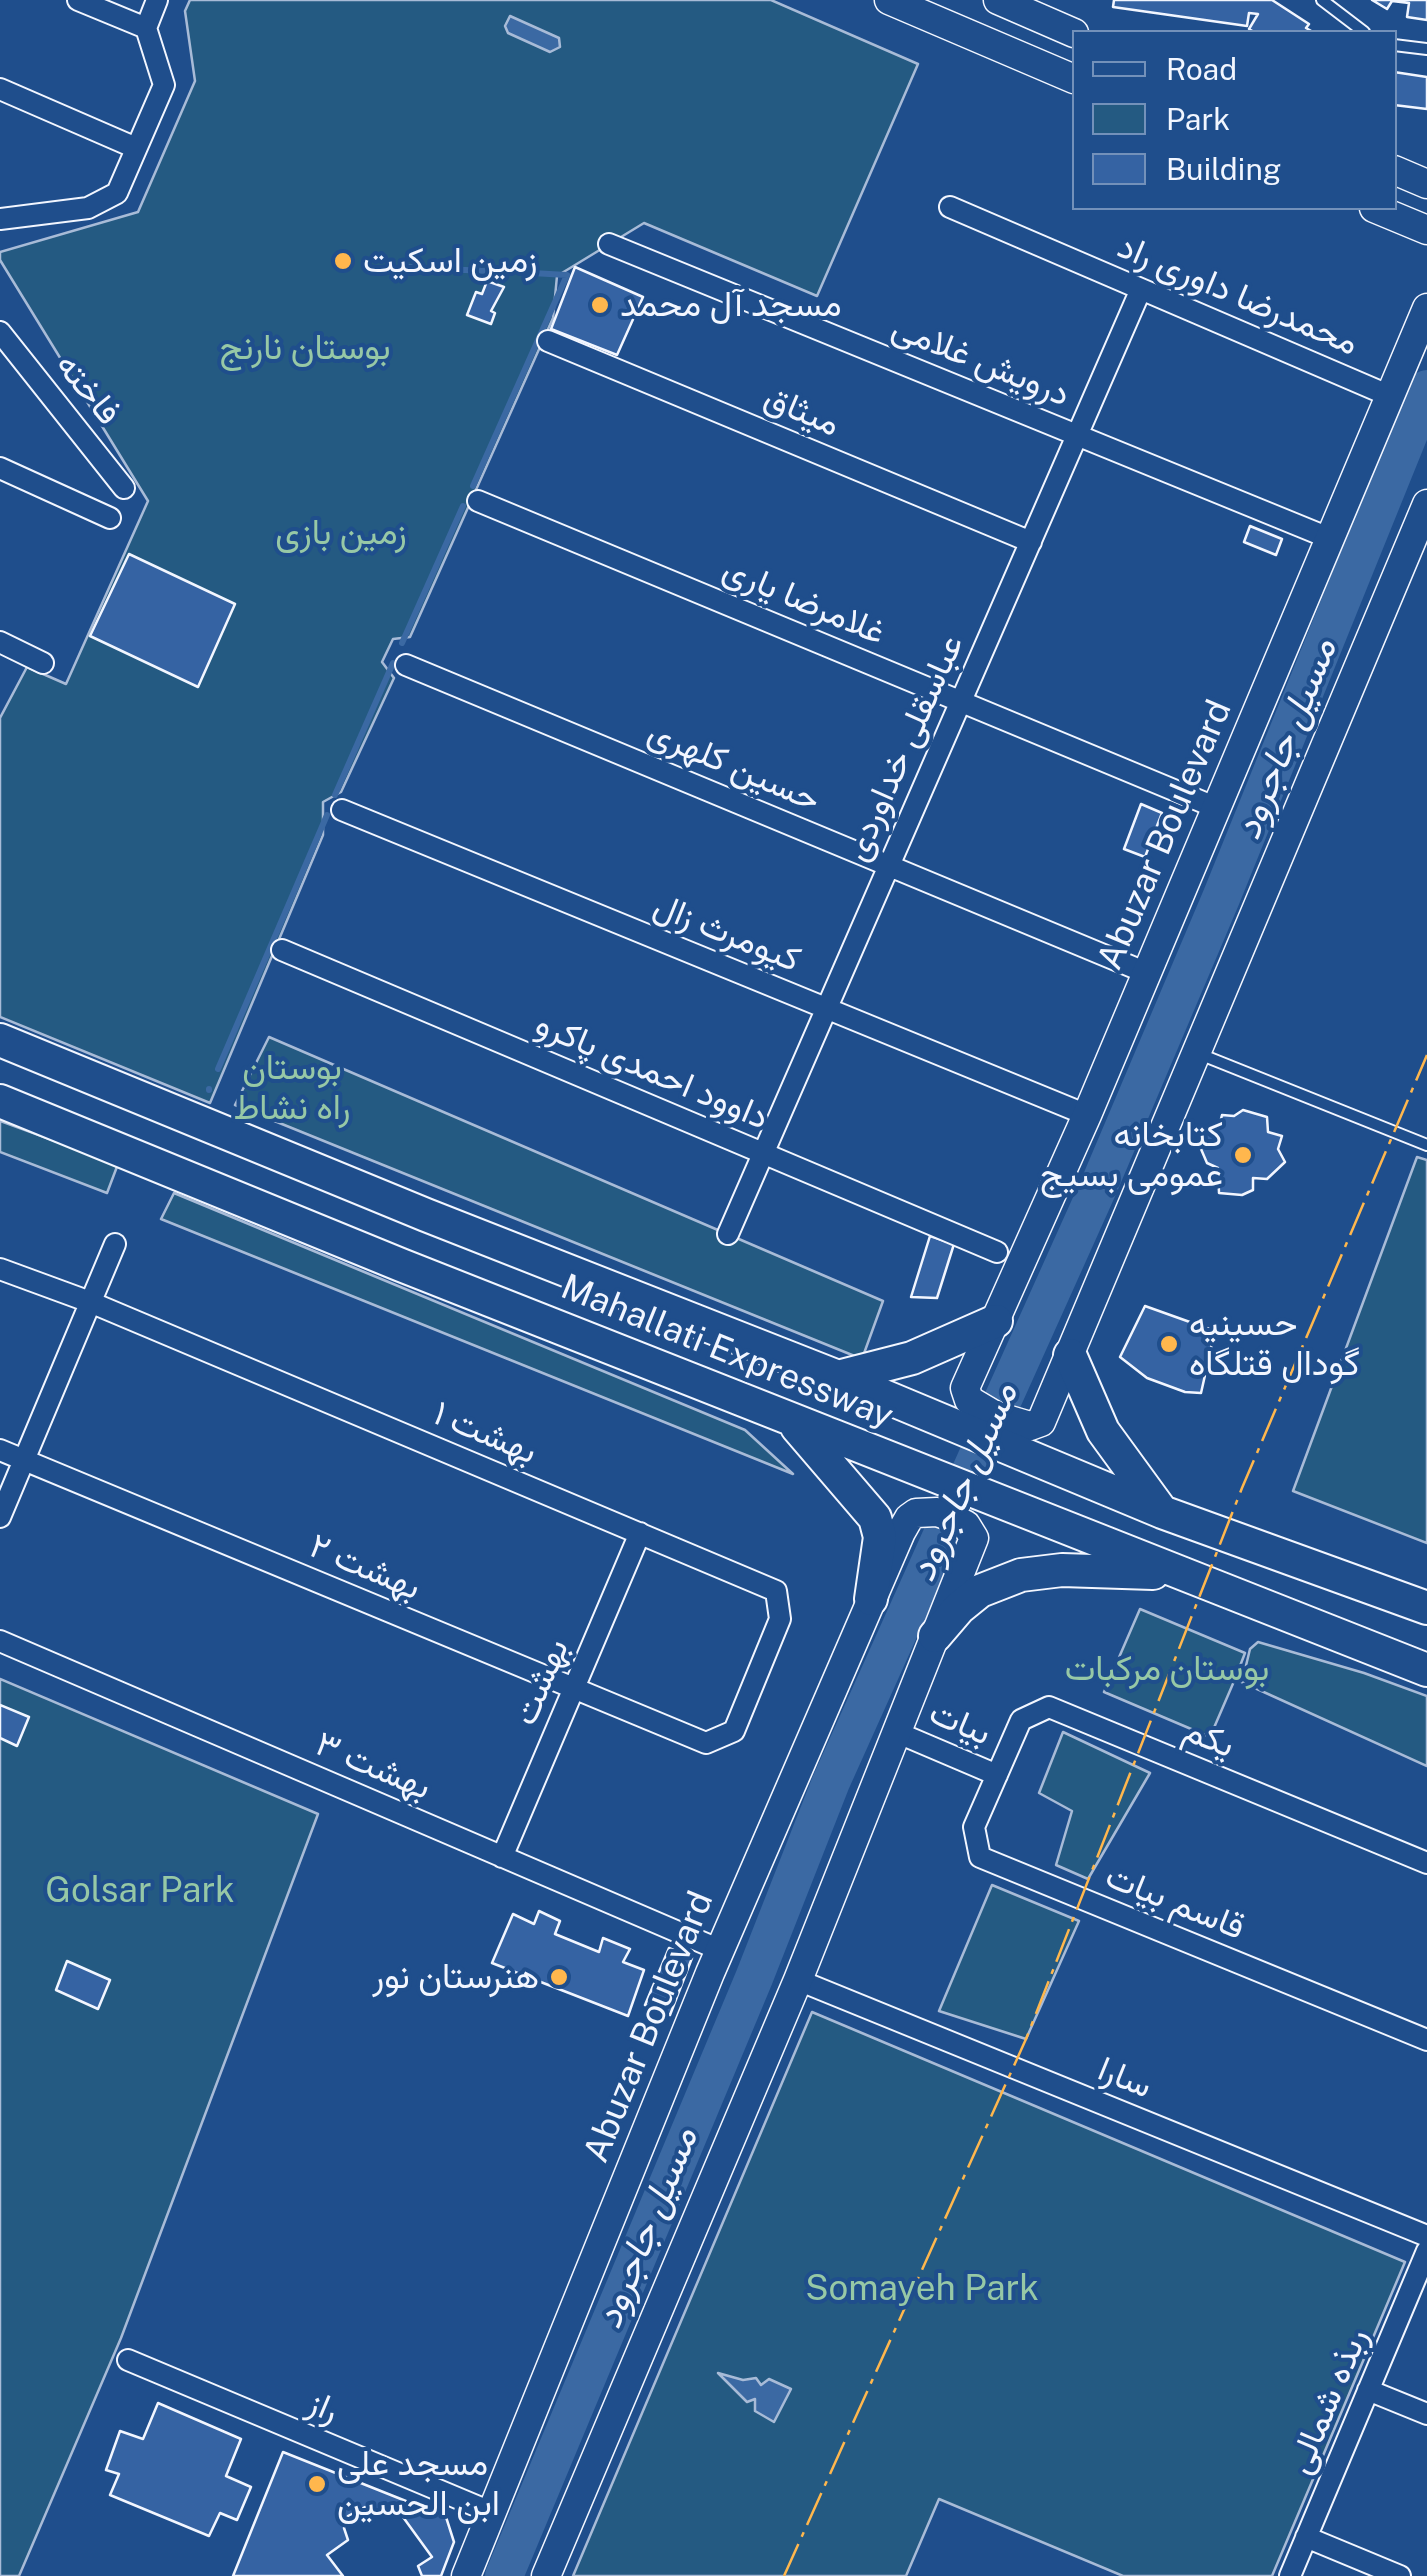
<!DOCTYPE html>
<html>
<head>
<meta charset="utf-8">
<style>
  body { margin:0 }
  #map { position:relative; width:1427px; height:2576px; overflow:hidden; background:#1f4e8c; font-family:"Public Sans",sans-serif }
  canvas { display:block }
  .legend { position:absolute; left:1072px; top:30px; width:325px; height:180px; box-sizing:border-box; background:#1f4e8c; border:2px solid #7391ba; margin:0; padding:12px 18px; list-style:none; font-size:30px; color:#f2f6ff }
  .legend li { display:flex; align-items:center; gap:20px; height:50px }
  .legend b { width:50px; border:2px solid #7391ba }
</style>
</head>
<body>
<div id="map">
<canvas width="1427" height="2576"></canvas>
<ul class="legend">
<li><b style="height:12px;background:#1f4e8c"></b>Road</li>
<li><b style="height:28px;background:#245a82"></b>Park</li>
<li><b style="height:28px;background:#3563a3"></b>Building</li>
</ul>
</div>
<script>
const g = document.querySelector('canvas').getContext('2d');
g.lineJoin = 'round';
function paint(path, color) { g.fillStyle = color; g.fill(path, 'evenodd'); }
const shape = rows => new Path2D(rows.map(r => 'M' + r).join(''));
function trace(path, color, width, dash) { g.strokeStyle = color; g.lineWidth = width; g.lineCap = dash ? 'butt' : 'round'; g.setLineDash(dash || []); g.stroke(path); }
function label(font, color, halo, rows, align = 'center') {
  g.font = font + ' "Public Sans",Vazirmatn,sans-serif'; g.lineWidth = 8; g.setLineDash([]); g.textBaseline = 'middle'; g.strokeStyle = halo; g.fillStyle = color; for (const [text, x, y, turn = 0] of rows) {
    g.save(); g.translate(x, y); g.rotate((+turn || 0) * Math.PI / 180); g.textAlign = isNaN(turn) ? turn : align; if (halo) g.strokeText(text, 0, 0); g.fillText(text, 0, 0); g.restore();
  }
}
const green = shape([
  [190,0,771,0,918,64,817,296,644,223,557,276,553,318,410,637,393,639,382,662,394,678,341,792,323,802,323,835,210,1103,0,1017,0,718,27,667,66,684,148,501,0,260,0,252,138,212,195,81,185,11,190,0],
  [269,1037,883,1301,862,1359,235,1105,269,1037],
  [0,1121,118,1164,107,1193,0,1152,0,1121],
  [1417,1157,1427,1160,1427,1543,1293,1491,1417,1157],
  [174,1193,745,1430,793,1474,161,1219,174,1193],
  [1140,1609,1245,1653,1235,1679,1243,1678,1250,1649,1258,1642,1364,1673,1427,1696,1427,1766,1235,1679,1210,1737,1104,1692,1140,1609],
  [0,1679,318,1814,121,2338,19,2576,0,2576,0,1679],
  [1063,1732,1150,1773,1088,1879,1056,1865,1072,1811,1039,1793,1063,1732],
  [992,1885,1079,1921,1026,2039,939,2011,992,1885],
  [812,2012,1405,2262,1272,2576,1123,2576,939,2499,906,2576,573,2576,812,2012]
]);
paint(green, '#245a82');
trace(green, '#a8bbd7', 2.5);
const water = shape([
  [510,16,559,38,560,47,550,52,508,33,505,26,510,16],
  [718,2373,743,2380,756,2378,761,2385,769,2379,791,2389,774,2422,755,2411,755,2399,747,2402,718,2373]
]);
paint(water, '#3b69a3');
trace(water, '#a8bbd7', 2.5);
trace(shape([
  [408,267,420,268],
  [443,269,509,272],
  [473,486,567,275,532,273],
  [402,643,463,506],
  [335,795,393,663],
  [218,1069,327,815],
  [209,1090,209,1089]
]), '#3b69a3', 6);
trace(shape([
  [504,2576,754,1978,831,1782,1098,1188,1221,898,1427,389]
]), '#3b69a3', 38);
const building = shape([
  [1114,0,1272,0,1309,24,1306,28,1313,32,1254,32,1249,29,1258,14,1249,13,1247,26,1113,7,1114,0],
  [1372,0,1427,0,1427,20,1407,17,1409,3,1392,1,1387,9,1372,0],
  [1394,72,1427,77,1427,109,1394,105,1394,72],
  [575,267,643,297,617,355,551,329,575,267],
  [487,281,504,287,491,311,495,313,491,324,467,315,476,292,482,294,487,281],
  [1250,526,1282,539,1276,555,1244,542,1250,526],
  [129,554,235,604,198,687,90,636,129,554],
  [1141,804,1162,813,1145,857,1124,849,1141,804],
  [1243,1110,1267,1117,1268,1132,1282,1136,1278,1149,1285,1162,1267,1179,1253,1178,1253,1190,1242,1195,1219,1193,1218,1168,1207,1163,1201,1149,1205,1133,1219,1127,1222,1115,1234,1116,1243,1110],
  [930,1236,954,1244,937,1298,911,1297,930,1236],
  [1145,1306,1215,1331,1201,1393,1185,1392,1147,1378,1120,1357,1145,1306],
  [0,1705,29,1717,17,1746,0,1738,0,1705],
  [539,1911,560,1921,555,1934,599,1952,603,1938,630,1949,623,1962,644,1970,628,2016,492,1963,513,1914,534,1924,539,1911],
  [669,1948,692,1958,670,2015,645,2005,669,1948],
  [67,1961,110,1980,98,2009,56,1990,67,1961],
  [158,2403,241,2439,226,2476,251,2487,237,2520,220,2513,209,2536,110,2495,119,2474,106,2470,120,2431,143,2439,158,2403],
  [283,2452,446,2517,454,2542,441,2576,422,2576,418,2566,432,2557,395,2506,382,2516,365,2507,348,2516,344,2528,348,2540,327,2555,343,2576,233,2576,283,2452]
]);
paint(building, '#3563a3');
trace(building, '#f2f6ff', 2.5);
const service = shape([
  [1322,0,1364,32],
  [1394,45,1427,49],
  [1197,1053,1427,1145]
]);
const minor = shape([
  [78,0,146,28],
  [0,89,136,148],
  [950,207,1390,396],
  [0,219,88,208,117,193,164,85,146,28,157,0],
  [609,244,1329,538],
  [0,332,124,488],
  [548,341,1031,542],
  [0,468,110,518],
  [478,501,1217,808],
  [0,642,43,663],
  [406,665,1147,973],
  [342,810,1087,1115],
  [282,950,997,1252],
  [728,1234,1141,289],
  [0,1269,90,1302,776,1591,780,1619,734,1731,706,1743,0,1450],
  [0,1517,115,1244],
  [0,1641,720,1950],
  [896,1732,997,1775],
  [502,1857,640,1533],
  [1427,1863,1049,1707,1021,1720,974,1827,980,1857,1427,2040],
  [798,1980,1427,2236],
  [128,2360,493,2513],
  [1368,2390,1427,2414],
  [1306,2537,1400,2576],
  [1290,2576,1427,2251]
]);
const secondary = shape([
  [889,0,1074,79],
  [998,0,1074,33],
  [1394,170,1427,184],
  [1374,208,1427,230],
  [1427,308,1087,1115,965,1388,969,1400,996,1416,1030,1426,1041,1422,1427,504],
  [466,2576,710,1973,901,1532,909,1518,916,1513,937,1512,949,1516,966,1525,974,1538,798,1980,546,2576]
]);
const trunk = shape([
  [0,1040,426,1215,838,1377,1162,1512,1427,1608],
  [0,1101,401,1265,1427,1670],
  [1070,1355,1103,1431,1162,1512],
  [838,1377,912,1358,996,1321],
  [797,1427,875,1518,880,1537,871,1599],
  [935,1636,959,1608,980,1591,1021,1575,1062,1570,1153,1573]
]);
trace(service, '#f2f6ff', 14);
trace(minor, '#f2f6ff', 24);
trace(secondary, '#f2f6ff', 31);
trace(trunk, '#f2f6ff', 36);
trace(service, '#1f4e8c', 10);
trace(minor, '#1f4e8c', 20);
trace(secondary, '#1f4e8c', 28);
trace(trunk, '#1f4e8c', 32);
trace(shape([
  [784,2576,1026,2039,1242,1488,1427,1055]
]), '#ffb74d', 2.5, [35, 8, 5, 8]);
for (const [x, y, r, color] of [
  [343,261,10,"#ffb74d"],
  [600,305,10,"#ffb74d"],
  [1243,1155,10,"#ffb74d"],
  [1169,1344,10,"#ffb74d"],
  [559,1977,10,"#ffb74d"],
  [317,2484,10,"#ffb74d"]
]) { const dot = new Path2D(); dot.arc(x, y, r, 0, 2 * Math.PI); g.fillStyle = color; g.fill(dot); trace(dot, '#1f4e8c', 4); }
label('35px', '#f2f6ff', '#1f4e8c', [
  ["زمین اسکیت",363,261],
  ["مسجد آل محمد",620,305],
  ["کتابخانه",1223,1135,"right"],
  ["عمومی بسیج",1223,1175,"right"],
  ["حسینیه",1189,1324],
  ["گودال قتلگاه",1189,1364],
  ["هنرستان نور",539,1977,"right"],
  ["مسجد علی",337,2464],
  ["ابن الحسین",337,2504]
], 'left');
label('35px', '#f2f6ff', '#1f4e8c', [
  ["محمدرضا داوری راد",1238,295,23],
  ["درویش غلامی",981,361,22],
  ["فاخته",88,389,51],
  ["میثاق",802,411,23],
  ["غلامرضا یاری",804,601,23],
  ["عباسقلی خداوردی",904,748,-66],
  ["حسین کلهری",734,766,23],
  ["Abuzar Boulevard",1165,835,-67],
  ["کیومرث زال",727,933,22],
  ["داوود احمدی پاکرو",652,1071,23],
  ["Mahallati Expressway",727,1352,22],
  ["بهشت ۱",485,1433,23],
  ["بهشت ۲",365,1567,23],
  ["بهشت",541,1682,-67],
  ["بیات",960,1723,23],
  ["یکم",1209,1738,22],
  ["بهشت ۳",373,1766,23],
  ["قاسم بیات",1175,1902,22],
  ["Abuzar Boulevard",649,2027,-68],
  ["سارا",1125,2078,22],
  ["ربذه شمالی",1328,2401,-67],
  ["راز",323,2407,23]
]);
label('35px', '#97c8a6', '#1f4e8c', [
  ["بوستان نارنج",305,348],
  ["زمین بازی",341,533],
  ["بوستان",292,1068],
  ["راه نشاط",292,1108],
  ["بوستان مرکبات",1167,1669],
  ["Golsar Park",140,1891],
  ["Somayeh Park",922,2289]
]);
label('italic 38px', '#f2f6ff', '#1f4e8c', [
  ["مسیل جاجرود",1286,739,-68],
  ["مسیل جاجرود",964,1482,-66],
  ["مسیل جاجرود",647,2228,-68]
]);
</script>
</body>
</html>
